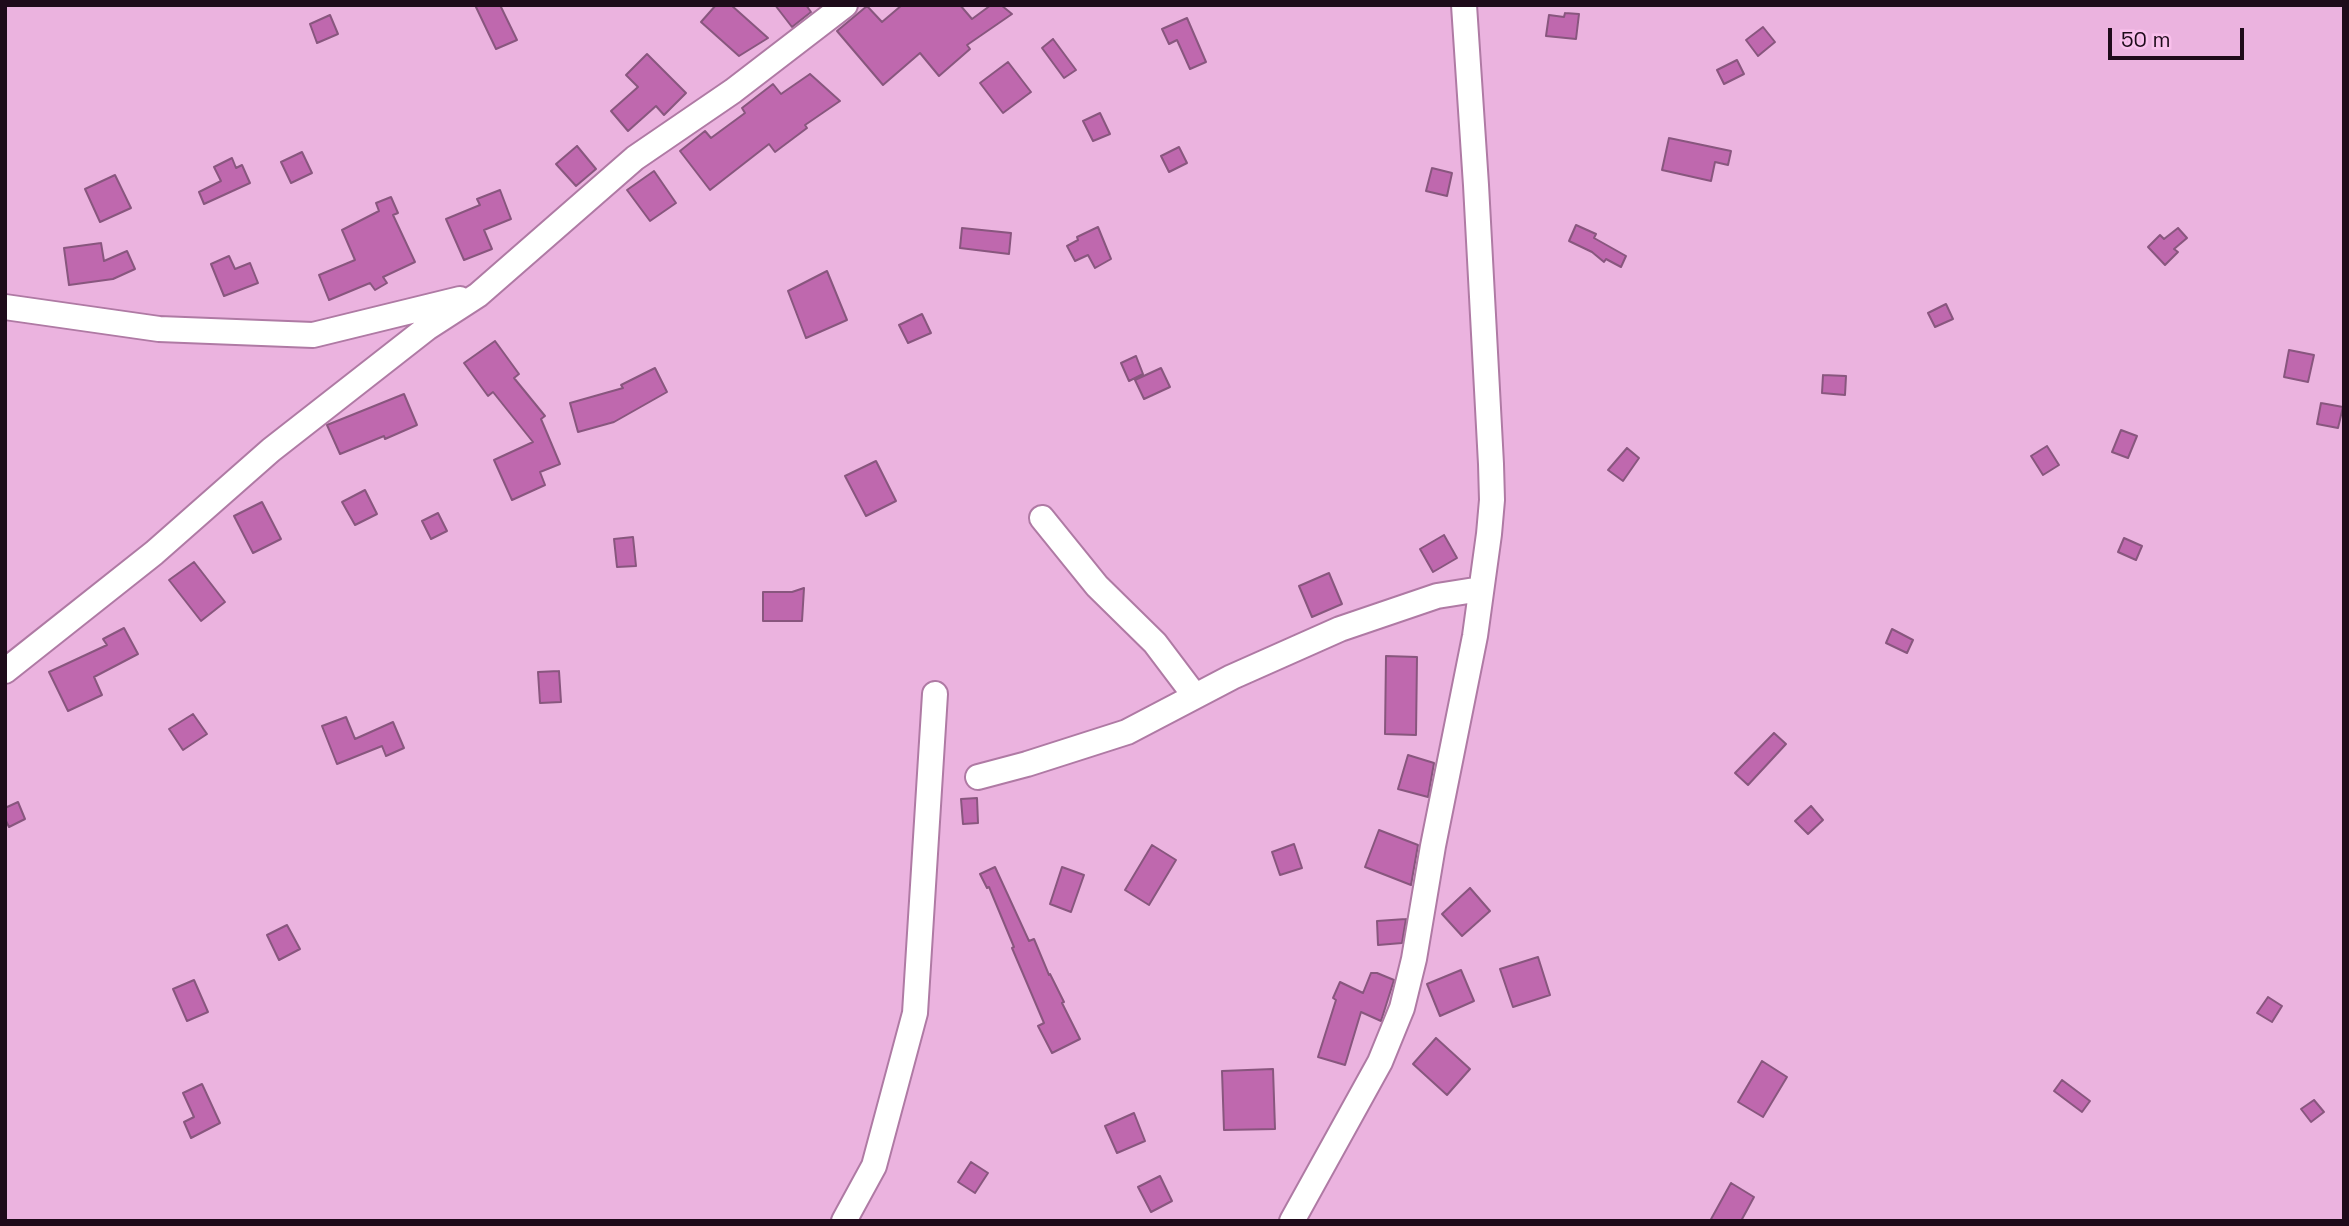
<!DOCTYPE html>
<html>
<head>
<meta charset="utf-8">
<style>
  body { margin:0 }
  #map { position:relative; width:2349px; height:1226px; overflow:hidden; background:#ebb3df; font-family:"Space Grotesk",sans-serif }
  canvas { display:block }
  .frame { position:absolute; inset:0; border:7px solid #1e0b1a; pointer-events:none }
  .scale { position:absolute; left:2108px; top:28px; width:136px; height:32px; box-sizing:border-box; border:4px solid #1e0b1a; border-top:0; padding-left:9px; font-size:21px; line-height:24px; white-space:nowrap; color:#1e0b1a; -webkit-text-stroke:5px #f9c0ec; paint-order:stroke }
</style>
</head>
<body>
<div id="map">
<canvas width="2349" height="1226"></canvas>
<div class="frame"></div>
<div class="scale">50 m</div>
</div>
<script>
const g = document.querySelector('canvas').getContext('2d');
g.lineJoin = 'round';
function paint(path, color) { g.fillStyle = color; g.fill(path, 'evenodd'); }
const shape = rows => new Path2D(rows.map(r => 'M' + r).join(''));
function trace(path, color, width, dash) { g.strokeStyle = color; g.lineWidth = width; g.lineCap = dash ? 'butt' : 'round'; g.setLineDash(dash || []); g.stroke(path); }
const building = shape([
  [475,5,500,5,517,40,496,49,475,5],
  [716,5,731,5,768,38,739,56,701,22,716,5],
  [775,5,806,5,811,12,792,27,775,5],
  [902,5,960,5,972,19,991,5,1001,5,1012,14,967,45,970,49,939,76,920,53,883,85,837,31,867,6,882,22,902,5],
  [1565,13,1579,14,1576,39,1546,36,1549,15,1564,17,1565,13],
  [330,15,338,34,317,43,310,24,330,15],
  [1187,18,1206,62,1190,69,1177,40,1169,44,1162,29,1187,18],
  [1763,27,1775,42,1758,56,1746,40,1763,27],
  [1053,39,1076,70,1064,78,1042,48,1053,39],
  [647,54,686,93,664,115,656,106,628,131,611,111,638,87,626,75,647,54],
  [1737,60,1744,74,1724,84,1717,70,1737,60],
  [1008,62,1031,92,1003,113,980,83,1008,62],
  [810,74,840,101,805,125,807,128,775,152,769,144,710,190,680,151,705,131,711,138,745,113,742,108,773,84,781,94,810,74],
  [1100,113,1110,134,1093,141,1083,121,1100,113],
  [1669,138,1731,151,1728,165,1715,162,1711,181,1662,170,1669,138],
  [577,146,596,169,576,186,556,164,577,146],
  [1179,147,1187,163,1169,172,1161,156,1179,147],
  [302,152,312,173,291,183,281,162,302,152],
  [232,158,236,168,242,165,250,183,204,204,199,192,221,181,214,167,232,158],
  [1432,168,1452,173,1447,196,1426,191,1432,168],
  [654,171,676,203,650,221,627,190,654,171],
  [115,175,131,208,100,222,85,189,115,175],
  [500,190,511,219,484,230,492,249,464,260,446,219,480,205,477,199,500,190],
  [391,197,398,213,393,215,415,262,383,277,387,283,375,290,370,283,329,300,319,275,355,260,342,230,379,211,376,203,391,197],
  [1576,225,1596,234,1594,238,1626,256,1621,267,1606,259,1604,262,1592,252,1569,241,1576,225],
  [1098,227,1111,259,1095,268,1088,255,1075,261,1067,246,1078,240,1077,237,1098,227],
  [962,228,1011,233,1009,254,960,248,962,228],
  [2178,228,2187,238,2174,249,2178,252,2165,265,2148,247,2160,235,2164,239,2178,228],
  [101,243,104,261,127,251,135,269,113,279,69,285,64,248,101,243],
  [229,256,235,269,250,263,258,283,224,296,211,264,229,256],
  [827,271,847,320,806,338,788,291,827,271],
  [1946,304,1953,319,1935,327,1928,313,1946,304],
  [922,314,931,333,908,343,899,325,922,314],
  [495,341,519,374,514,378,545,416,541,419,560,464,540,472,545,485,512,500,494,460,533,442,493,392,488,396,464,363,495,341],
  [2289,350,2314,355,2308,382,2284,377,2289,350],
  [1136,356,1143,374,1129,381,1121,363,1136,356],
  [655,368,667,392,614,422,578,432,570,403,623,388,621,385,655,368],
  [1161,368,1170,387,1144,399,1135,380,1161,368],
  [1823,375,1846,376,1845,395,1822,393,1823,375],
  [404,394,417,425,385,439,384,436,340,454,327,425,404,394],
  [2321,403,2343,407,2338,428,2317,424,2321,403],
  [2121,430,2137,436,2128,458,2112,452,2121,430],
  [2047,446,2059,465,2043,475,2031,456,2047,446],
  [1627,448,1639,458,1623,481,1608,470,1627,448],
  [876,461,896,501,866,516,845,476,876,461],
  [365,490,377,514,355,525,342,502,365,490],
  [262,502,281,539,253,553,234,516,262,502],
  [438,513,447,531,431,539,422,521,438,513],
  [1444,535,1457,558,1433,572,1420,549,1444,535],
  [633,537,636,566,617,567,614,539,633,537],
  [2124,538,2142,546,2136,560,2118,552,2124,538],
  [194,562,225,602,201,621,169,580,194,562],
  [1329,573,1342,604,1312,617,1299,586,1329,573],
  [804,588,802,621,763,621,763,592,792,592,804,588],
  [124,628,138,654,94,677,102,695,68,711,49,672,107,645,103,639,124,628],
  [1892,629,1913,640,1907,653,1886,643,1892,629],
  [1386,656,1417,657,1416,735,1385,734,1386,656],
  [559,671,561,702,540,703,538,672,559,671],
  [193,714,207,734,183,750,169,729,193,714],
  [346,717,355,739,393,722,404,748,386,756,382,746,337,764,322,726,346,717],
  [1774,733,1786,744,1748,785,1735,773,1774,733],
  [1408,755,1434,763,1428,797,1398,789,1408,755],
  [977,798,978,823,963,824,961,799,977,798],
  [18,802,25,819,9,827,5,819,5,808,18,802],
  [1811,806,1823,820,1808,834,1795,821,1811,806],
  [1379,830,1418,845,1411,885,1365,867,1379,830],
  [1294,844,1302,868,1280,875,1272,852,1294,844],
  [1152,845,1176,860,1149,905,1125,890,1152,845],
  [995,867,1029,941,1034,939,1049,975,1050,974,1064,1002,1062,1003,1080,1039,1052,1053,1038,1026,1044,1023,1012,948,1014,947,989,887,987,888,980,874,995,867],
  [1062,867,1084,875,1071,912,1050,904,1062,867],
  [1470,888,1490,911,1462,936,1442,914,1470,888],
  [1406,919,1402,943,1378,945,1377,921,1406,919],
  [287,925,300,949,279,960,267,935,287,925],
  [1538,957,1550,995,1513,1007,1500,969,1538,957],
  [1461,970,1474,1001,1440,1016,1427,984,1461,970],
  [1371,973,1377,973,1394,980,1381,1021,1361,1012,1345,1065,1318,1057,1336,1000,1333,998,1340,982,1363,993,1371,973],
  [194,980,208,1012,187,1021,173,989,194,980],
  [2268,997,2282,1006,2272,1022,2257,1013,2268,997],
  [1436,1038,1470,1069,1447,1095,1413,1064,1436,1038],
  [1762,1061,1787,1077,1763,1117,1738,1102,1762,1061],
  [1273,1069,1275,1129,1224,1130,1222,1071,1273,1069],
  [2062,1080,2090,1101,2082,1112,2054,1091,2062,1080],
  [202,1084,220,1123,191,1138,184,1122,194,1117,183,1093,202,1084],
  [2314,1100,2324,1112,2311,1122,2301,1109,2314,1100],
  [1134,1113,1145,1141,1117,1153,1105,1126,1134,1113],
  [971,1162,988,1173,975,1193,958,1182,971,1162],
  [1160,1176,1172,1201,1151,1212,1138,1187,1160,1176],
  [1731,1183,1754,1197,1747,1210,1741,1221,1710,1221,1731,1183]
]);
paint(building, '#bf68ae');
trace(building, '#88567e', 2);
const minor = shape([
  [5,307,159,329,313,335,460,299],
  [1042,518,1097,586,1155,643,1195,696],
  [5,671,154,553,271,450,427,328,478,295,635,158,733,91,845,5],
  [978,777,1027,764,1127,732,1232,677,1340,629,1437,596,1481,589],
  [844,1221,874,1166,915,1013,935,694],
  [1292,1221,1380,1062,1402,1008,1414,959,1433,846,1475,636,1489,534,1492,500,1491,464,1476,185,1464,5]
]);
trace(minor, '#af7aa4', 28);
trace(minor, '#fff', 24);
</script>
</body>
</html>
